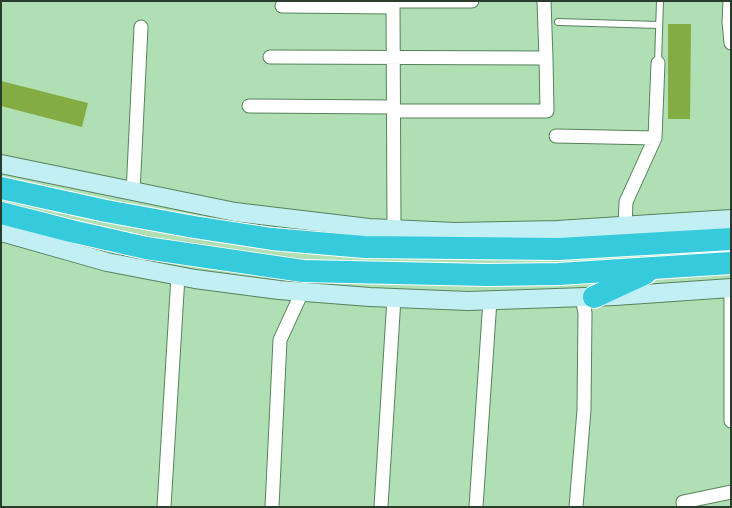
<!DOCTYPE html>
<html>
<head>
<meta charset="utf-8">
<style>
  body { margin:0 }
  #map { position:relative; width:732px; height:508px; overflow:hidden; background:#b0dfb4; font-family:"Varela Round",sans-serif }
  canvas { display:block }
  .frame { position:absolute; inset:0; border:2px solid #2a3d2c; pointer-events:none }
</style>
</head>
<body>
<div id="map">
<canvas width="732" height="508"></canvas>
<div class="frame"></div>
</div>
<script>
const g = document.querySelector('canvas').getContext('2d');
g.lineJoin = 'round';
function paint(path, color) { g.fillStyle = color; g.fill(path, 'evenodd'); }
const shape = rows => new Path2D(rows.map(r => 'M' + r).join(''));
function trace(path, color, width, dash) { g.strokeStyle = color; g.lineWidth = width; g.lineCap = dash ? 'butt' : 'round'; g.setLineDash(dash || []); g.stroke(path); }
paint(shape([
  [668,24,691,24,690,119,668,119],
  [1,81,88,103,82,127,1,106]
]), '#83ac42');
const lane = shape([
  [558,22,659,25],
  [658,63,660,1]
]);
const street = shape([
  [393,1,394,229],
  [393,1,472,1],
  [730,1,729,22,731,43],
  [282,6,393,7],
  [270,57,546,58,544,1],
  [249,106,394,107],
  [394,111,547,111,546,58],
  [556,136,655,138],
  [133,193,141,27],
  [625,226,626,202,655,138,658,63],
  [731,288,731,421],
  [164,507,178,276],
  [272,507,280,340,302,292],
  [381,507,394,298],
  [476,507,490,300],
  [576,507,584,410,585,313,582,297],
  [684,507,683,502,731,492]
]);
const secondary = shape([
  [1,164,235,212,369,228,455,232,557,230,731,219],
  [1,232,107,262,195,279,279,290,370,297,468,301,615,296,731,288]
]);
const highway = shape([
  [1,188,106,211,194,227,272,239,364,247,559,249,731,239],
  [1,213,71,231,146,248,303,271,487,275,559,274,731,263],
  [594,297,646,273]
]);
trace(lane, '#56825c', 8);
trace(street, '#56825c', 15);
trace(secondary, '#56825c', 20);
trace(highway, '#fff', 24);
trace(lane, '#fff', 6);
trace(street, '#fff', 13);
trace(secondary, '#c2eff4', 18);
trace(highway, '#35cadc', 22);
</script>
</body>
</html>
